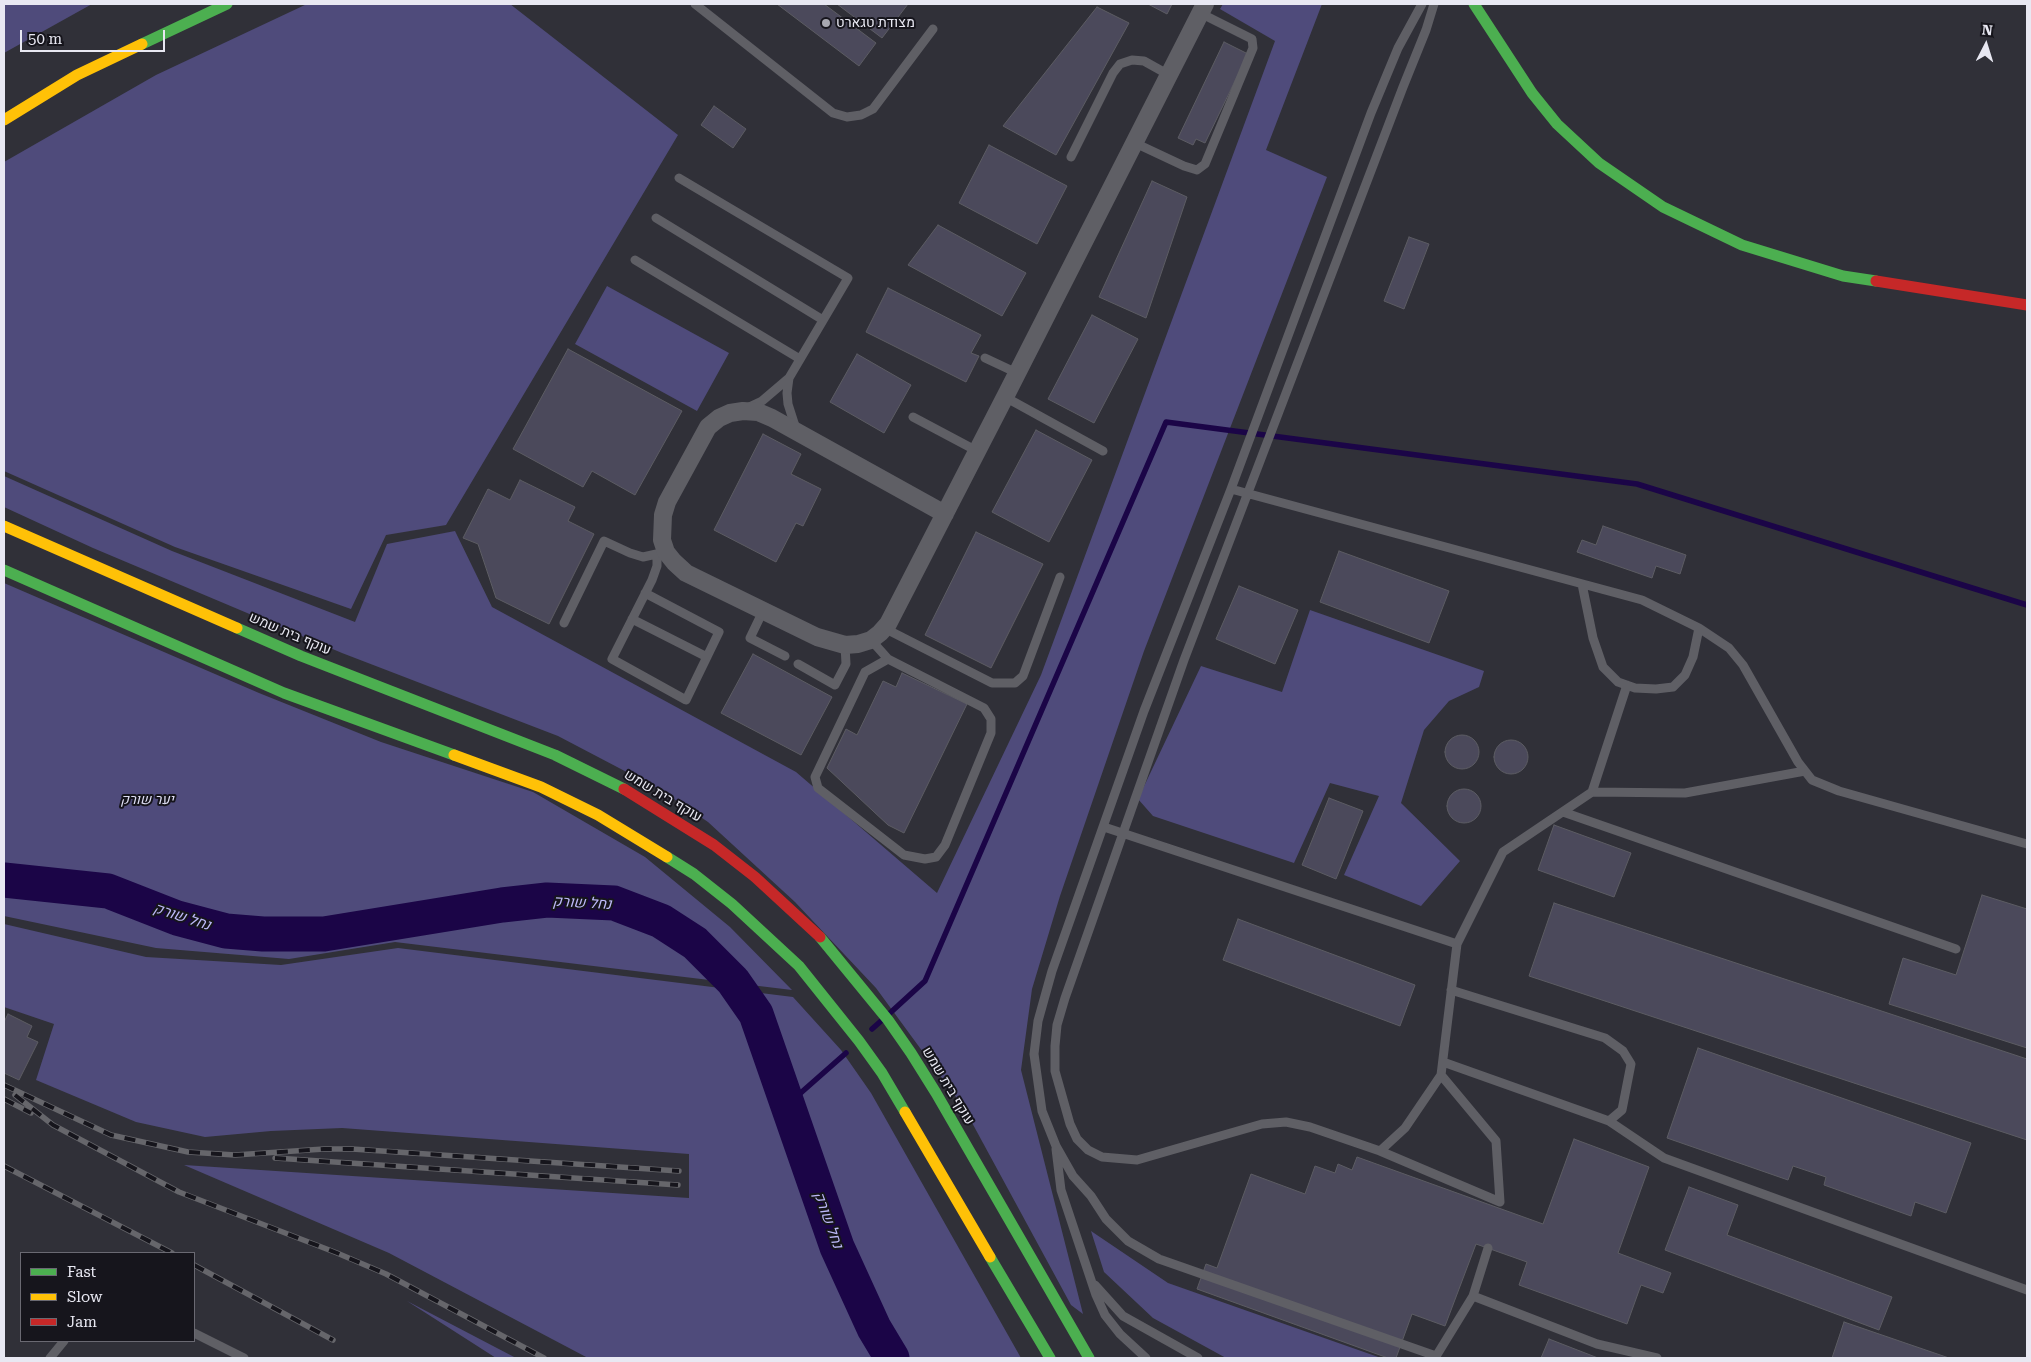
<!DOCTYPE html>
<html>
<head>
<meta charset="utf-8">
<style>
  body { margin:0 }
  #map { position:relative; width:2031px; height:1362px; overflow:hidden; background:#303038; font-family:"Roboto Serif",serif }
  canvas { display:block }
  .frame { position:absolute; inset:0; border:5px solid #e8e8f2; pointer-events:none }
  .legend { position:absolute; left:20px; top:1252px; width:175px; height:90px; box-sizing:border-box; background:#16151c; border:1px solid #6a6972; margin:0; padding:6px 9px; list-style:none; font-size:15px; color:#e8e8f2 }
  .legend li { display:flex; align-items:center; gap:10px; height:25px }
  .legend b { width:25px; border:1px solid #6a6972 }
  .north { position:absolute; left:1961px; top:20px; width:50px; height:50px; -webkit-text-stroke:4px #16151c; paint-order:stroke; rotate:5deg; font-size:14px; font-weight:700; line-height:20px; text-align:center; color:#e8e8f2 }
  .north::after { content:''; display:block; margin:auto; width:18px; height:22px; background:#e8e8f2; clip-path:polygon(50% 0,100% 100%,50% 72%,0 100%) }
  .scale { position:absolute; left:20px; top:30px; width:145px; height:22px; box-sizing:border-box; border:2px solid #e8e8f2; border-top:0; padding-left:6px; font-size:15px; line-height:18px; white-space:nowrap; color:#e8e8f2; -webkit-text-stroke:4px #16151c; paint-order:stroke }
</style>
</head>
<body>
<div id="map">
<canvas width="2031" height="1362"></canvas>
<div class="frame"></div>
<ul class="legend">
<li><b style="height:6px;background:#4caf50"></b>Fast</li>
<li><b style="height:6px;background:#ffc107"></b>Slow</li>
<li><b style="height:6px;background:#c62828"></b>Jam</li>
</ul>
<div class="north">N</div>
<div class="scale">50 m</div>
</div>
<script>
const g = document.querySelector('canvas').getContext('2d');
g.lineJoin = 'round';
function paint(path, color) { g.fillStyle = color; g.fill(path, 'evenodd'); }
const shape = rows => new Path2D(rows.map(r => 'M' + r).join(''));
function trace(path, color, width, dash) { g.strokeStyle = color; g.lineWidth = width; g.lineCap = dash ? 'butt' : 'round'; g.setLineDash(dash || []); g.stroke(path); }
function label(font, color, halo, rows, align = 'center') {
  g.font = font + ' "Roboto Serif",Heebo,serif'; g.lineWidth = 4; g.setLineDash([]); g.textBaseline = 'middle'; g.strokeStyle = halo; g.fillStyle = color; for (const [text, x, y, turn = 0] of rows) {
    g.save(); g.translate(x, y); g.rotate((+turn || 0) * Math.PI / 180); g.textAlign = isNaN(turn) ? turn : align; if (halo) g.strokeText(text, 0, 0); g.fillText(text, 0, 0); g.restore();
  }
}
paint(shape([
  [4,4,92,4,4,53],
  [307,4,510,4,678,135,446,525,386,535,351,609,175,547,4,471,4,162,156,75],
  [1223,4,1322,4,1266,150,1327,177,1144,651,1060,896,1032,989,1021,1070,1083,1314,1071,1305,964,1108,876,988,795,902,708,822,659,789,558,736,342,653,93,548,4,507,4,476,172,551,355,622,387,544,455,531,492,607,796,772,937,893,1041,675,1275,41,1220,9],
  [607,286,729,353,697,411,575,344],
  [4,583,259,693,381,742,533,792,645,857,730,927,792,990,395,942,289,959,156,948,4,916],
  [1310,610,1484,671,1479,687,1449,701,1424,730,1401,803,1460,861,1421,906,1344,875,1379,796,1330,783,1294,863,1153,816,1138,799,1201,666,1282,692],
  [4,924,146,957,281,965,398,948,793,997,841,1050,871,1093,1021,1358,588,1358,389,1253,184,1165,689,1198,689,1154,342,1128,271,1131,205,1137,136,1122,36,1080,54,1024,4,1007],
  [1091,1231,1168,1283,1381,1358,1226,1358,1153,1318,1104,1272],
  [407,1301,516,1358,496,1358]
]), '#4f4b7b');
trace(shape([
  [890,1013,925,981,1166,422,1637,484,2027,605],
  [872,1029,881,1021],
  [787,1105,846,1053]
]), '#1b0547', 5.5);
trace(shape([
  [4,880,108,891,177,918,226,931,263,934,324,934,502,905,547,900,614,903,661,921,695,943,733,981,756,1014,837,1247,874,1328,892,1358]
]), '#1b0547', 35);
const building = shape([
  [777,4,824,4,876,43,859,66,777,4],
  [837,4,908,4,882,38,837,4],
  [1148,4,1172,4,1167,14,1148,4],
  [1097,7,1129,23,1056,155,1003,126,1097,7],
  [1224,42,1248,54,1205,143,1196,139,1193,145,1178,138,1224,42],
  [714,106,746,129,733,148,701,125,714,106],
  [989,145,1067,186,1037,244,959,203,989,145],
  [1152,181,1187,197,1146,318,1099,297,1152,181],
  [938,225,1026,273,1002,316,908,265,938,225],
  [1409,237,1429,244,1404,309,1384,301,1409,237],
  [888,288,981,335,971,353,979,356,966,382,866,332,888,288],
  [1092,315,1138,339,1094,423,1048,399,1092,315],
  [568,349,682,411,635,495,592,471,583,487,513,449,568,349],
  [857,354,911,385,884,433,830,402,857,354],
  [1036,430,1092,460,1049,542,992,512,1036,430],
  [763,434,801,454,791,474,821,489,803,526,796,523,776,562,714,530,763,434],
  [520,480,575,507,568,521,594,534,549,624,496,598,478,544,463,538,488,489,510,500,520,480],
  [1603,526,1686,555,1680,574,1656,566,1652,578,1577,552,1582,540,1596,545,1603,526],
  [976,532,1043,564,991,668,925,635,976,532],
  [1339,551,1449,591,1429,643,1320,602,1339,551],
  [1239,586,1298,610,1275,664,1216,639,1239,586],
  [753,654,832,697,801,755,721,713,753,654],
  [902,673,967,704,904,833,888,825,827,768,846,729,857,735,883,681,896,687,902,673],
  '1445 752a17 17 0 1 1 34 0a17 17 0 1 1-34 0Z',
  '1494 757a17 17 0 1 1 34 0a17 17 0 1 1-34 0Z',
  '1447 806a17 17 0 1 1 34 0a17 17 0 1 1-34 0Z',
  [1329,798,1363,811,1336,879,1302,865,1329,798],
  [1554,825,1631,853,1614,897,1538,870,1554,825],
  [1982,895,2027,909,2027,1048,1889,1004,1903,958,1956,975,1982,895],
  [1554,903,2027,1059,2027,1140,1529,976,1554,903],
  [1238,919,1415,985,1400,1026,1223,960,1238,919],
  [8,1014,32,1026,27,1037,38,1042,19,1080,4,1073,4,1022,8,1014],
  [1698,1048,1971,1143,1946,1213,1915,1202,1911,1216,1824,1185,1826,1177,1793,1166,1788,1180,1667,1138,1698,1048],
  [1574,1139,1649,1167,1618,1253,1671,1273,1663,1293,1641,1285,1627,1324,1519,1285,1527,1262,1476,1244,1445,1326,1412,1314,1396,1358,1388,1358,1197,1289,1206,1264,1217,1268,1251,1174,1305,1194,1315,1166,1335,1173,1338,1164,1352,1170,1357,1157,1543,1224,1574,1139],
  [1689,1187,1738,1205,1727,1235,1892,1297,1879,1330,1665,1250,1689,1187],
  [1844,1322,1949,1358,1832,1358,1844,1322],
  [1549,1339,1598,1358,1541,1358,1549,1339]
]);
paint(building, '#4b495b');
trace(building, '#5c5c63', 1);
trace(shape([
  [695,4,833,113,847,117,861,115,873,109,933,29],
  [1422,4,1398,48,1371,113,1231,489,1144,711,1052,971,1038,1021,1034,1054,1042,1111,1056,1146,1073,1176,1091,1196,1106,1219,1128,1241,1159,1259,1436,1356],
  [1434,4,1426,30,1403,87,1184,660,1065,998,1057,1025,1055,1046,1055,1071,1070,1124,1077,1139,1088,1150,1102,1157,1137,1160,1262,1124,1286,1122,1310,1127,1380,1151,1500,1202,1496,1141,1441,1075],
  [1135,143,1184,166,1197,170,1205,164,1253,48,1252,39,1200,13],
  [1071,157,1113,73,1120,64,1132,60,1144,61,1169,75],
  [679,178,848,278,789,378,762,401,747,408],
  [656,218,823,320],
  [635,260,800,359],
  [985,358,1017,373],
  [789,378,787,393,788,404,796,429],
  [1005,397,1103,451],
  [913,417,977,451],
  [1231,489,1642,600,1699,628,1729,648,1743,665,1798,762,1812,780,1839,791,2027,844],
  [1582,584,1593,638,1603,667,1618,682,1635,688,1656,689,1673,687,1685,675,1693,657,1699,628],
  [645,593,719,632,686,700,612,659,652,580,657,566,657,554],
  [763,611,750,638,785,656],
  [632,619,707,657],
  [564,623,604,541,630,553,643,557,661,553],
  [884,628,992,683,1015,683,1023,676,1060,577],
  [871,640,888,659],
  [888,659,984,708,991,719,991,733,945,845,936,857,925,859,904,855,818,788,815,777,865,672,888,659],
  [798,664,835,685,846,664,845,645],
  [1592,792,1685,793,1805,771],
  [1563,812,1956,949],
  [1104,827,1457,944],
  [1443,1062,1609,1121,1622,1110,1631,1064,1623,1051,1605,1038,1451,990],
  [1609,1121,1664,1158,2027,1290],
  [1056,1149,1061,1190,1096,1295,1105,1315,1120,1334,1146,1358],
  [1380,1151,1405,1128,1441,1075,1457,944,1503,852,1592,792,1627,685],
  [1095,1285,1123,1316,1198,1358],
  [1473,1296,1597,1344,1657,1358],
  [194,1333,244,1358],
  [50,1358,64,1341],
  [1435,1358,1473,1296,1488,1248]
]), '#5f5f65', 9);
trace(shape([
  [945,514,772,418,758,412,743,411,730,413,719,418,708,427,667,502,663,515,662,540,666,552,674,562,686,573,817,637,845,645,858,644,871,640,880,633,888,624,1005,397,1205,4]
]), '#5f5f65', 18);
trace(shape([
  [1474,4,1532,93,1557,124,1599,163,1663,207,1742,245,1843,276,1876,281],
  [142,44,227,4],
  [4,570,284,693,454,755],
  [237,628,301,656,555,755,624,789],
  [667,857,694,874,732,904,799,966,859,1041,882,1073,905,1112],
  [820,937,888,1020,911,1053,936,1093,1089,1358],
  [990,1257,1050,1358]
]), '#4caf50', 11);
trace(shape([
  [4,120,77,75,142,44],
  [4,526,237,628],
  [454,755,541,787,598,815,667,857],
  [905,1112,990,1257]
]), '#ffc107', 11);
trace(shape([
  [1876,281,2027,305],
  [624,789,714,845,755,877,820,937]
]), '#c62828', 11);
const rail = shape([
  [4,1085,111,1135,188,1152,235,1155,324,1149,352,1149,679,1171],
  [15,1095,53,1125,179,1192,337,1253,386,1274,544,1358],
  [4,1099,31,1113],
  [275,1158,678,1185],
  [4,1166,172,1253],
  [194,1265,333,1340]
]);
trace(rail, '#66666b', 5.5);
trace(rail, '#16151c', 4, [11]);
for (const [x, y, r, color] of [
  [826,23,5,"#a8a8b1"]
]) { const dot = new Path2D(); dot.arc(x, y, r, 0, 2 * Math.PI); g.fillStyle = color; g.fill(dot); trace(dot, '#16151c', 2); }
label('14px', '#e8e8f2', '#16151c', [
  ["מצודת טגארט",836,23]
], 'left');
label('14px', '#e8e8f2', '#16151c', [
  ["עוקף בית שמש",290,634,23],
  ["עוקף בית שמש",663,796,31],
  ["עוקף בית שמש",948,1086,59]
]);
label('italic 14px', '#dfdff4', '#16151c', [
  ["יער שורק",147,800]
]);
label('italic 15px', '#bcb8f7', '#16151c', [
  ["נחל שורק",582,903,3],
  ["נחל שורק",182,917,18],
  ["נחל שורק",828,1220,70]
]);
</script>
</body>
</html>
